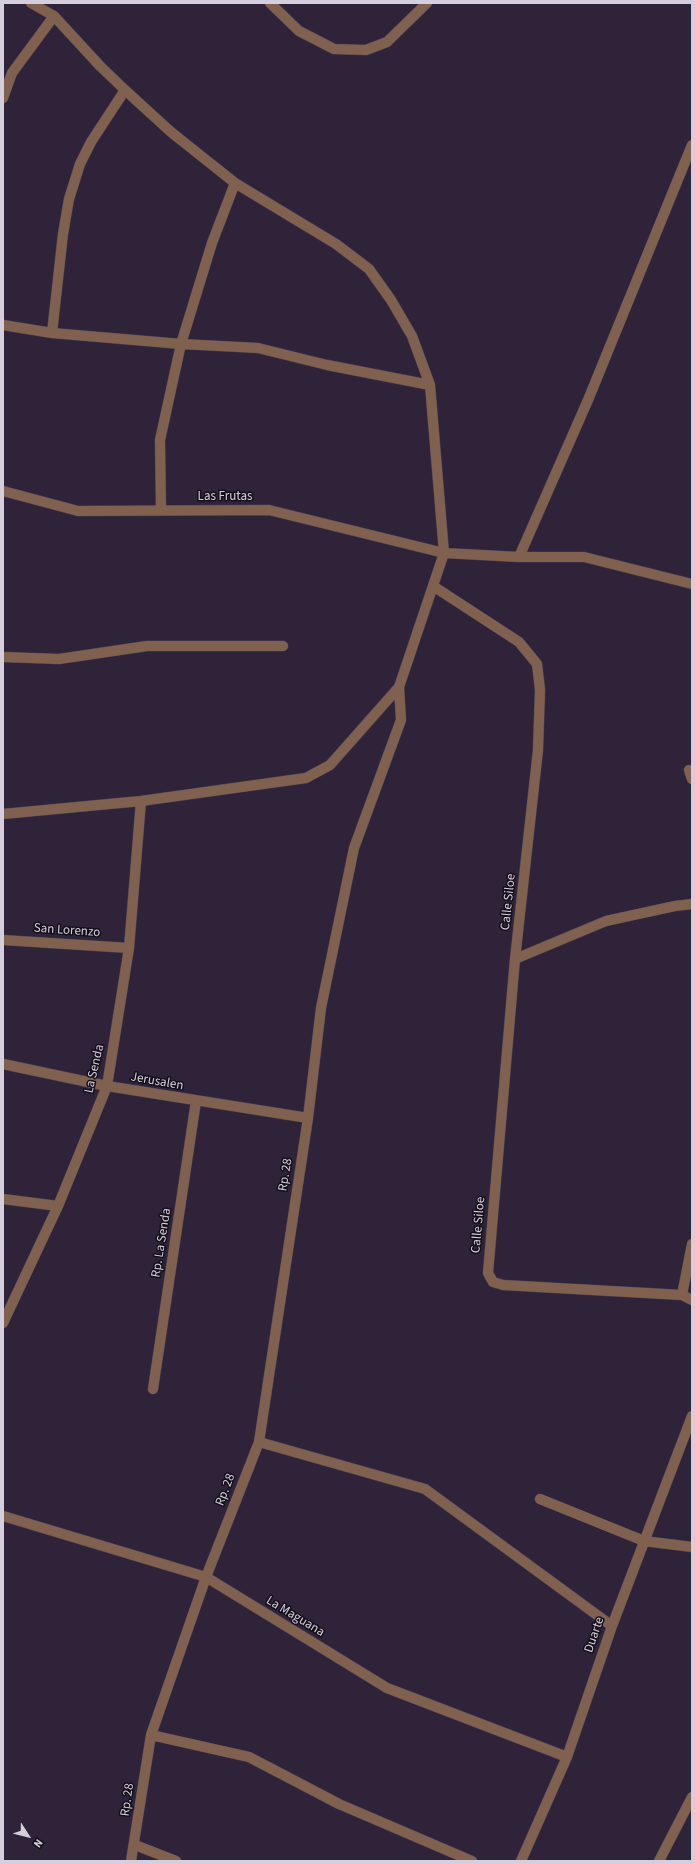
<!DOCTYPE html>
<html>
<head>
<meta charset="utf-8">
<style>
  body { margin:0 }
  #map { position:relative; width:695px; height:1864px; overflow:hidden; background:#2e2339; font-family:"Source Sans 3",sans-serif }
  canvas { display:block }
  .frame { position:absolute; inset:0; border:4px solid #d5cfdd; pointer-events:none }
  .north { position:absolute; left:8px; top:1816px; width:40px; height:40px; -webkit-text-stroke:3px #140f19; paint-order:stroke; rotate:126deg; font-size:11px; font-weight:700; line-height:16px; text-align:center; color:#d5cfdd }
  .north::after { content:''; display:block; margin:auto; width:14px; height:18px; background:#d5cfdd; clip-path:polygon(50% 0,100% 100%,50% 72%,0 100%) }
</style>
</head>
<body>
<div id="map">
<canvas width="695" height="1864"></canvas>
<div class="frame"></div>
<div class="north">N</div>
</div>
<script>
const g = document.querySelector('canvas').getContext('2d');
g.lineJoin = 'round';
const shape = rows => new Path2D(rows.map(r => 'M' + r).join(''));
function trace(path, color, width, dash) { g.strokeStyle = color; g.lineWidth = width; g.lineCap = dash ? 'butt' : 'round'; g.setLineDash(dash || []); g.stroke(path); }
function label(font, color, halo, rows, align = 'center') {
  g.font = font + ' "Source Sans 3",sans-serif'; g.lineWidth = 3; g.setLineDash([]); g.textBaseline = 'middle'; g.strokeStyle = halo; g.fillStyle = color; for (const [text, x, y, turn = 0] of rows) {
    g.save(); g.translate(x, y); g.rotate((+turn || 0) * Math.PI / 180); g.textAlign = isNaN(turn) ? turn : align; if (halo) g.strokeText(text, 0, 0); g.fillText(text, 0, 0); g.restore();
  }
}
const minor = shape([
  [31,3,54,16,100,66,125,90,171,132,235,183,336,244,369,269,391,300,412,336,430,385,444,553,399,687,401,720,354,848,321,1008,308,1118,259,1442,206,1577,151,1735,131,1861],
  [270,3,299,31,334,49,366,50,387,42,427,3],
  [3,98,12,73,54,16],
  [3,325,52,333,181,344,258,348,327,365,430,385],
  [52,333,63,234,69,199,80,164,91,142,125,90],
  [3,491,78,511,269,510,444,553,519,557,584,557,692,584],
  [161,510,160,440,181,344,212,243,235,183],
  [519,557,588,400,692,145],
  [433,586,519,642,537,664,540,690,538,750,515,959,488,1273,493,1282,503,1285,682,1295,692,1300],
  [3,657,59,659,147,646,283,646],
  [689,770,692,779],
  [3,814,141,801,306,778,330,765,399,687],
  [3,940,129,948],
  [515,959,606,921,675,906,692,904],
  [3,1064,107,1086,308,1118],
  [3,1199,58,1206],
  [682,1295,692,1244],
  [3,1323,58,1206,107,1086,129,948,141,801],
  [153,1389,196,1101],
  [259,1442,425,1489,612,1626],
  [540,1499,644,1541,692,1547],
  [3,1516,206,1577,387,1688,567,1757],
  [151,1735,249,1757,339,1804,472,1861],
  [135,1845,176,1861],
  [521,1861,567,1757,612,1626,692,1416],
  [659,1861,692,1797]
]);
trace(minor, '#493f53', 11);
trace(minor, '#80604e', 10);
label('13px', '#d5cfdd', '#140f19', [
  ["Las Frutas",225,497],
  ["Calle Siloe",509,902,-84],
  ["San Lorenzo",67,931,4],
  ["La Senda",95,1069,-77],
  ["Jerusalen",157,1082,10],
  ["Rp. 28",286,1175,-81],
  ["Calle Siloe",479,1225,-85],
  ["Rp. La Senda",162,1243,-81],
  ["Rp. 28",226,1490,-69],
  ["La Maguana",295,1617,31],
  ["Duarte",595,1635,-71],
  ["Rp. 28",128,1800,-82]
]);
</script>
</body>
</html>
